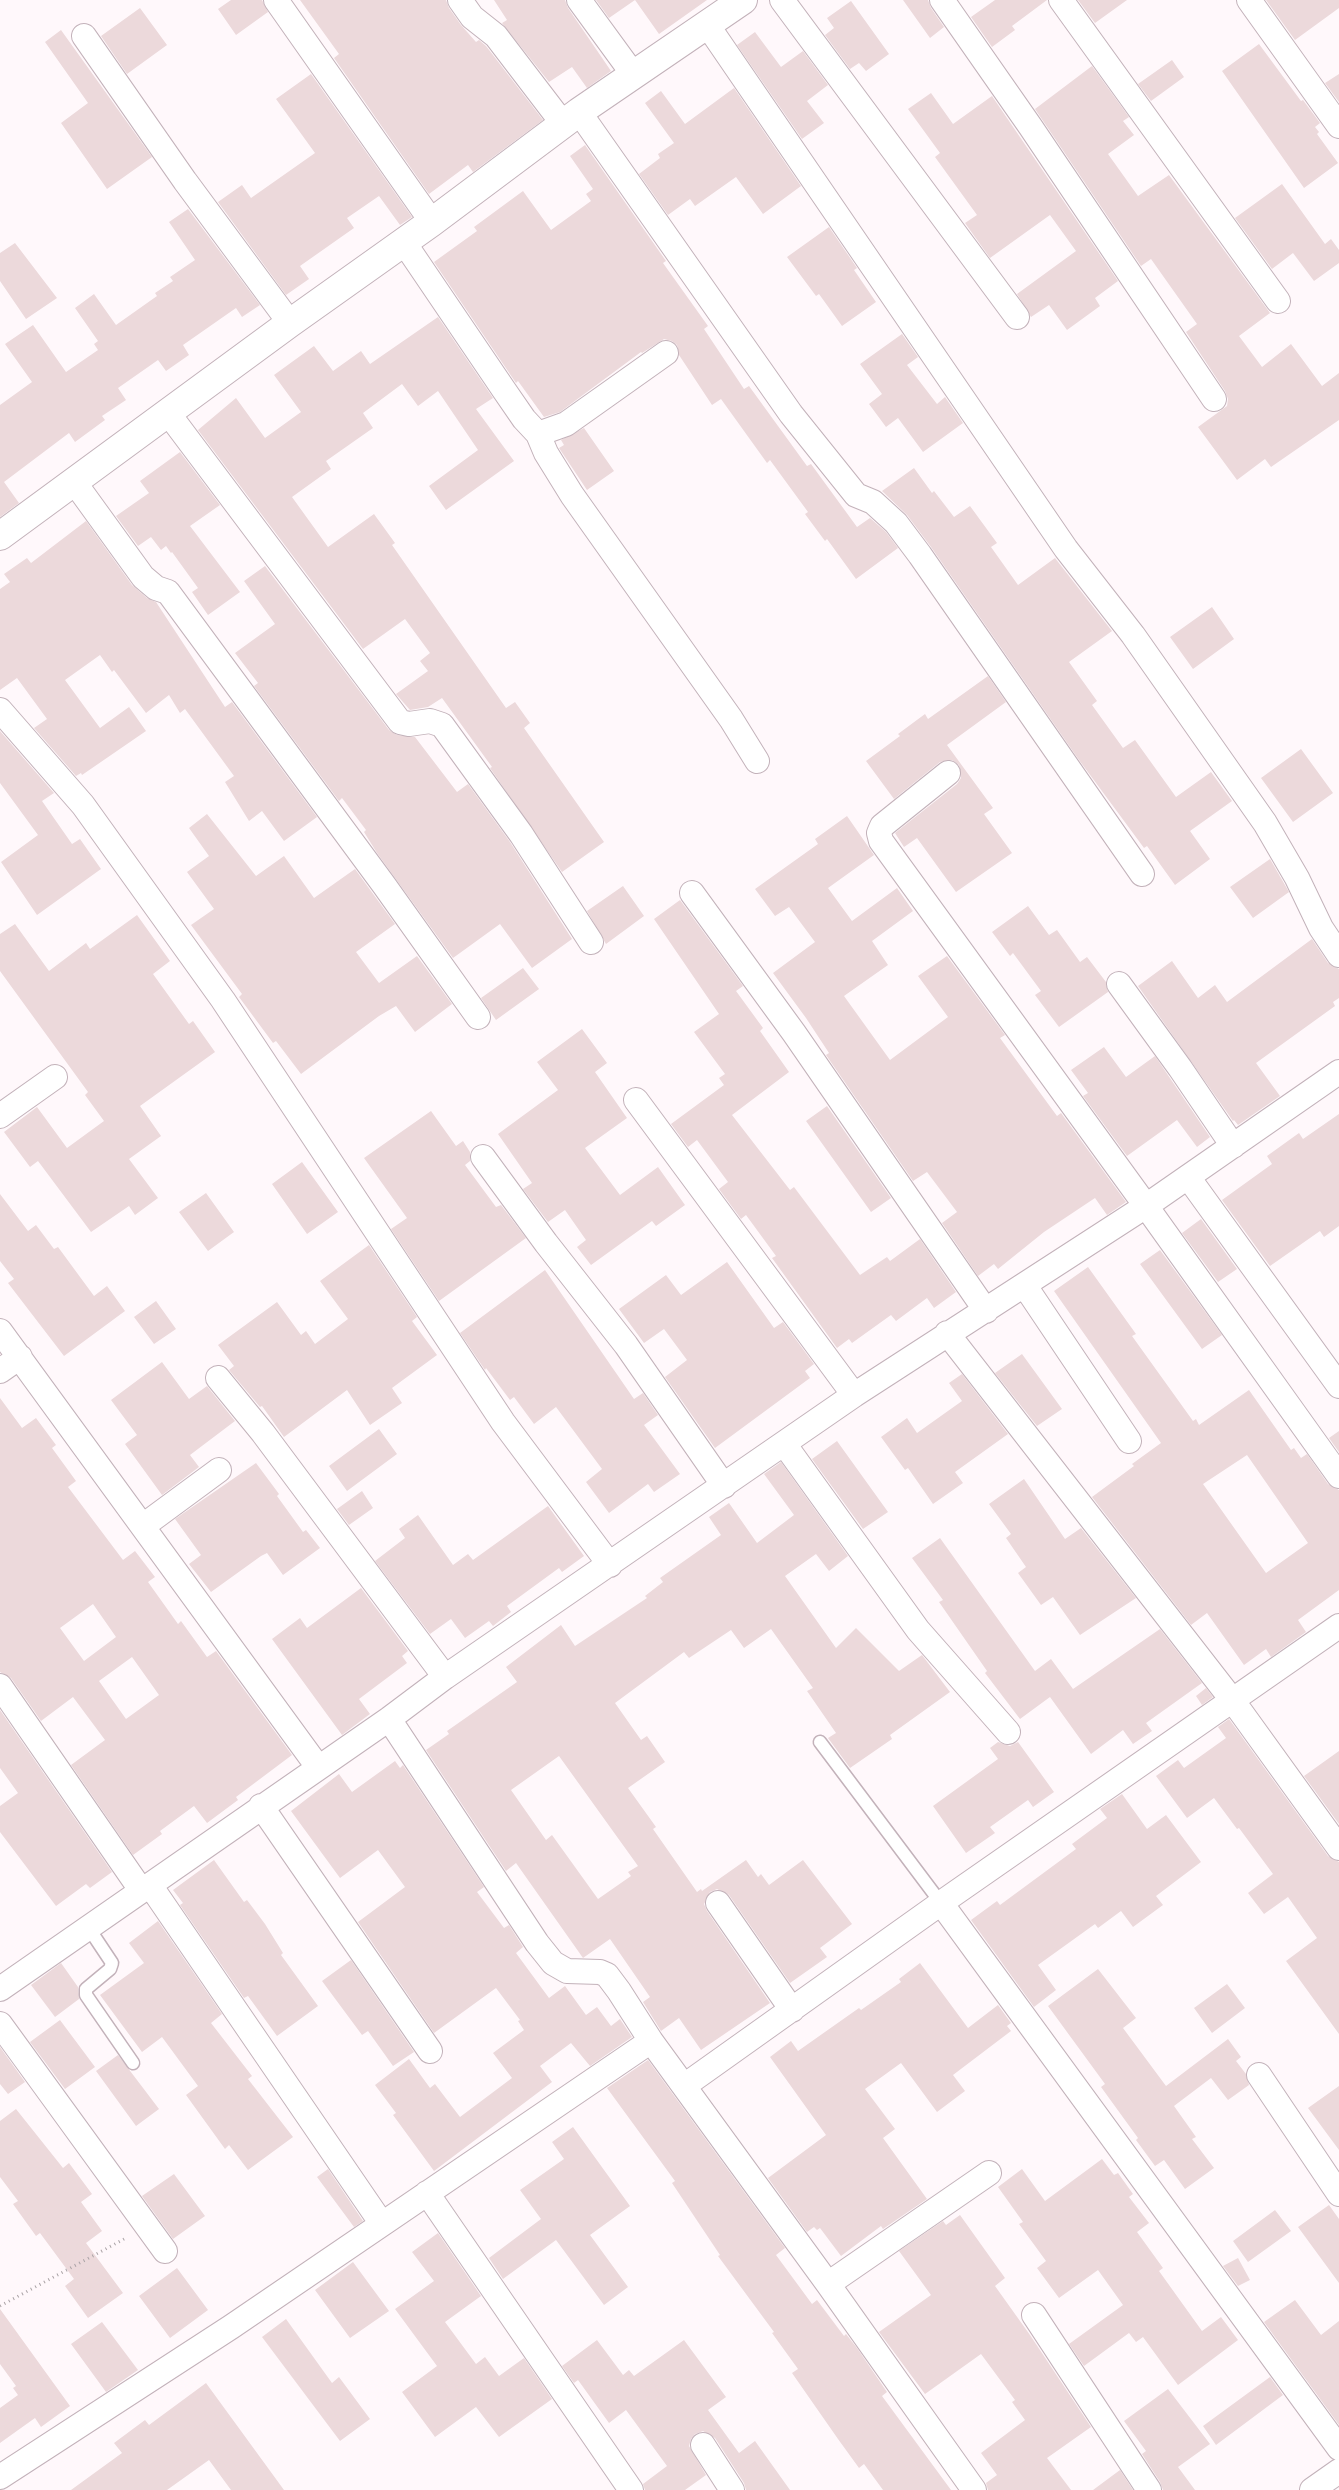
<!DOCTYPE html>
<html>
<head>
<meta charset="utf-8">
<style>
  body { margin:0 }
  canvas { display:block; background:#fff8fb }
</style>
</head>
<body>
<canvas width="1339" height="2490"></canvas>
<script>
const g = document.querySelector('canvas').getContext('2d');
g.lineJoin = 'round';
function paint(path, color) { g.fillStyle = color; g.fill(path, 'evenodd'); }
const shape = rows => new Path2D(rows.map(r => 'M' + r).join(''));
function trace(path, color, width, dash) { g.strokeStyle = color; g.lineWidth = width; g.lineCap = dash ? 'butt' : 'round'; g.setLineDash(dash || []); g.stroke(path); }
paint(shape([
  [231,0,262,0,268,12,236,35,218,9],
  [300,0,446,0,449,8,461,25,476,42,479,40,486,46,543,120,473,172,468,165,429,194,334,58,339,54],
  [494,0,565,0,568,8,611,71,587,88,572,67,549,82,502,23,507,20],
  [596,0,707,0,659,34,635,0,609,18],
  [903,0,928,0,931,8,944,27,930,38],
  [995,0,1047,0,1012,26,1015,30,992,47,971,17],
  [1078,0,1127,0,1095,23],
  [1266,0,1339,0,1339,8,1295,40],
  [851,1,889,54,866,71,859,63,850,69,825,35,834,28,827,18],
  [140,8,167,45,127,74,101,36],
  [61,30,152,157,107,189,61,123,88,103,45,42],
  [755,32,781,67,803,51,828,85,807,101,824,123,802,139,737,45],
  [1259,44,1301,101,1303,100,1320,123,1315,127,1319,132,1317,134,1338,163,1304,188,1222,71],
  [1172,60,1184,77,1151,101,1138,84],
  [1092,66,1129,117,1123,121,1134,135,1108,154,1138,196,1169,175,1270,313,1239,336,1262,367,1291,344,1322,386,1339,373,1339,420,1271,467,1265,459,1237,480,1198,427,1227,406,1228,399,1225,391,1186,332,1197,324,1151,259,1141,266,1035,109],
  [311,74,412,217,400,225,379,196,347,218,354,228,300,266,309,279,286,295,218,202,242,185,251,198,315,153,276,99],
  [1339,74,1339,102,1325,83],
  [734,88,801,186,763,214,736,177,695,206,690,199,668,215,639,174,660,158,658,154,674,143,645,103,661,91,685,124],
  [931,93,953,124,992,96,1118,281,1095,298,1100,306,1067,330,1049,305,1031,317,1017,294,1076,251,1050,215,990,258,965,223,977,215,935,157,940,153,908,109],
  [585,145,666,261,663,263,708,326,704,329,744,389,749,386,807,466,811,464,857,527,870,518,886,532,898,548,856,579,827,539,825,541,805,514,808,512,770,460,767,463,721,399,712,405,679,355,677,345,672,341,664,339,642,353,641,352,560,412,544,417,518,381,516,383,434,262,477,231,474,227,523,191,551,230,591,201,586,194,593,189,570,156],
  [1282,184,1325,244,1331,239,1339,250,1339,263,1314,281,1293,253,1272,269,1235,218],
  [188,209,260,305,242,317,236,308,183,345,189,355,166,371,158,360,118,388,126,400,102,416,105,420,75,442,69,433,4,482,19,503,0,517,0,405,32,382,5,344,33,325,66,372,98,350,94,344,98,341,75,308,94,294,116,325,157,296,155,293,173,281,170,277,195,260,169,222],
  [829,227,857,268,854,270,876,302,842,326,819,294,816,296,787,257],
  [15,243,57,298,26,319,0,281,0,253],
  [438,317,493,398,476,409,514,461,446,510,429,486,478,450,438,391,418,406,402,384,363,413,373,428,326,461,331,469,292,497,328,547,374,514,395,543,392,545,506,708,515,702,530,723,524,728,604,842,562,872,490,768,492,767,442,698,428,707,410,710,396,694,428,671,420,661,430,653,405,619,363,649,198,430,236,398,265,438,301,412,274,375,314,346,333,371,361,351,370,364],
  [902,334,918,357,907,365,937,404,945,397,963,423,923,452,898,418,886,427,869,404,882,394,860,364],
  [584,428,614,471,587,490,559,448,564,445,561,440],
  [180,452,220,505,190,526,240,592,208,615,192,592,198,588,172,552,171,553,166,546,161,550,151,537,138,546,116,516,149,493,140,481],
  [914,468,932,493,934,491,954,517,970,506,997,543,991,547,1018,585,1055,558,1112,631,1069,662,1097,701,1092,705,1123,748,1135,740,1176,797,1211,772,1232,801,1190,831,1210,859,1175,885,1147,846,1144,848,1079,760,931,547,907,515,882,491],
  [86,521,132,585,147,598,156,602,225,707,232,702,317,817,284,841,262,811,249,821,225,782,234,776,185,709,180,713,169,695,146,713,114,670,112,672,100,655,65,680,100,728,129,707,146,731,82,775,81,773,76,776,34,728,47,719,17,678,0,690,0,589,10,582,4,574,27,558,31,563],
  [265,566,389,730,397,735,415,737,457,792,468,784,510,842,572,939,532,968,500,924,453,958,377,853,364,832,366,830,342,798,339,801,254,686,258,683,235,653,275,624,244,581],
  [1212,607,1234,639,1193,669,1170,637],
  [988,676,1006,702,947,745,993,808,984,814,1012,853,956,892,917,838,904,847,895,833,957,784,961,778,959,765,952,760,940,762,894,799,866,761,900,736,898,734,925,714,928,719],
  [0,731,54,793,42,801,72,844,80,839,101,869,37,915,1,862,38,835,0,783],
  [1301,749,1333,793,1293,822,1261,778],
  [207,814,256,876,284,856,314,898,355,869,395,924,356,952,379,983,417,956,452,1004,415,1032,396,1006,379,1016,301,1074,276,1041,273,1043,239,997,242,994,191,925,214,909,187,872,209,856,189,828],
  [847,816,874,855,828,888,852,921,897,888,913,911,872,941,888,965,844,996,890,1060,948,1017,918,976,947,956,1005,1035,1000,1038,1057,1116,1061,1113,1126,1202,1107,1215,1095,1198,1044,1232,998,1269,994,1264,978,1276,942,1223,957,1212,927,1172,913,1181,826,1055,829,1053,806,1018,773,973,815,942,789,907,775,916,755,889,818,844,815,839],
  [1270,859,1289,892,1253,918,1230,887],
  [623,886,644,916,606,944,587,911],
  [680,900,743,986,736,991,763,1028,760,1031,789,1072,732,1115,790,1190,794,1187,860,1275,887,1257,890,1261,920,1239,956,1292,934,1308,927,1298,896,1321,891,1315,852,1343,849,1339,837,1348,772,1258,776,1256,746,1215,741,1219,719,1189,728,1182,697,1140,688,1147,671,1124,724,1085,719,1078,725,1074,694,1032,719,1014,654,919],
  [1028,906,1049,935,1057,930,1080,962,1087,957,1106,982,1108,992,1059,1027,1035,995,1041,991,1013,953,1010,956,992,932],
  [137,915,170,961,153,974,189,1024,193,1021,215,1052,140,1106,161,1136,129,1159,158,1198,135,1215,129,1206,91,1232,38,1161,30,1167,4,1132,37,1107,67,1148,104,1121,85,1095,88,1092,0,971,0,934,15,924,49,971,86,943,90,949],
  [1312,939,1328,963,1339,969,1339,998,1333,1002,1335,1006,1256,1063,1280,1096,1238,1125,1234,1120,1233,1121,1138,986,1172,961,1198,998,1215,985,1227,1002],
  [523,968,539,989,496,1020,481,998],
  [582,1029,607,1063,595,1072,627,1118,585,1148,620,1195,658,1167,685,1205,656,1226,652,1221,591,1265,577,1247,586,1240,565,1210,548,1222,523,1189,532,1183,498,1134,558,1090,537,1062],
  [1104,1047,1126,1077,1155,1056,1210,1137,1197,1147,1177,1120,1127,1156,1083,1096,1088,1093,1071,1070],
  [827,1106,891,1198,871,1212,806,1121],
  [431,1111,456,1146,463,1141,470,1152,470,1161,465,1165,496,1207,501,1205,526,1238,439,1301,391,1229,407,1218,364,1158],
  [1339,1114,1339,1226,1324,1237,1320,1231,1270,1266,1222,1200,1272,1164,1267,1156,1299,1133,1303,1139],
  [302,1162,338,1212,307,1234,272,1184],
  [206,1193,234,1232,208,1251,179,1212],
  [0,1194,28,1231,36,1225,54,1249,58,1247,94,1296,107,1286,125,1311,64,1356,8,1283,14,1279,0,1261],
  [1201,1219,1237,1269,1218,1282,1182,1233],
  [369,1245,417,1317,412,1321,437,1355,392,1388,402,1403,370,1425,347,1390,284,1437,262,1406,260,1407,229,1370,234,1366,218,1345,277,1302,301,1335,306,1331,315,1344,348,1319,320,1281],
  [1160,1250,1222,1335,1202,1349,1140,1264],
  [727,1262,774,1328,783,1322,814,1364,805,1371,810,1378,715,1448,665,1377,687,1360,664,1329,644,1343,619,1309,666,1275,681,1295],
  [1088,1267,1136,1334,1132,1336,1193,1421,1196,1419,1199,1425,1249,1390,1291,1450,1294,1448,1301,1458,1307,1454,1328,1484,1339,1490,1339,1590,1298,1620,1306,1632,1271,1657,1266,1649,1244,1665,1207,1613,1191,1625,1092,1497,1134,1466,1132,1464,1161,1443,1054,1291],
  [1247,1455,1308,1543,1266,1573,1203,1484],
  [545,1270,634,1399,643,1393,658,1415,644,1425,680,1474,654,1492,648,1484,609,1513,586,1482,602,1469,556,1407,534,1424,514,1397,510,1400,486,1368,485,1370,460,1333],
  [156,1301,176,1329,154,1344,134,1317],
  [1022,1354,1062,1409,1037,1426,995,1373],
  [162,1362,189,1399,207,1386,235,1421,190,1455,199,1467,162,1495,125,1444,137,1435,111,1400],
  [962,1374,1008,1434,955,1472,963,1483,933,1504,908,1468,905,1470,881,1437,907,1418,917,1433,962,1401,949,1383],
  [0,1398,22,1428,36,1418,56,1445,52,1448,76,1481,68,1487,123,1560,135,1551,155,1577,148,1582,178,1624,181,1621,207,1657,216,1651,292,1755,236,1797,238,1800,207,1823,194,1806,160,1831,162,1834,133,1855,71,1765,105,1740,73,1697,41,1721,11,1678,0,1672],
  [93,1604,116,1637,84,1661,60,1628],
  [132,1657,159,1695,126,1719,99,1681],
  [379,1429,397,1454,347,1491,329,1466],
  [1339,1431,1339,1452,1329,1438],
  [837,1441,888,1512,863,1529,812,1459],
  [781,1462,848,1556,829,1571,816,1554,785,1576,836,1648,856,1628,899,1671,922,1655,950,1692,890,1735,892,1739,850,1768,828,1738,836,1733,807,1691,813,1688,771,1629,744,1648,731,1630,689,1658,684,1652,615,1703,641,1740,647,1736,665,1762,628,1788,656,1827,653,1829,697,1892,701,1889,702,1891,746,1860,758,1877,761,1874,769,1885,803,1860,852,1924,820,1948,827,1957,790,1983,729,1895,717,1889,710,1892,704,1904,707,1911,770,2003,701,2050,679,2018,661,2031,643,2002,650,1997,610,1939,583,1958,516,1863,506,1871,426,1750,449,1734,447,1731,517,1682,506,1667,561,1625,575,1646,647,1598,645,1596,663,1582,660,1578,721,1535,709,1517,729,1503,757,1543,794,1515,764,1474],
  [559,1756,638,1866,628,1872,631,1876,598,1899,552,1835,546,1840,511,1790],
  [256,1463,279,1494,277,1496,303,1532,306,1530,320,1548,283,1575,267,1553,261,1556,211,1592,189,1564,201,1555,175,1519],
  [1024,1479,1065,1539,1081,1528,1136,1598,1080,1635,1053,1597,1041,1605,1018,1573,1026,1567,1006,1538,1011,1534,989,1504],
  [362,1491,373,1508,349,1525,337,1509],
  [548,1506,584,1556,562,1572,559,1568,507,1606,511,1612,493,1626,489,1621,465,1638,451,1619,430,1634,375,1561,405,1538,399,1529,418,1515,453,1565,468,1554,473,1560],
  [940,1538,1035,1671,1051,1659,1073,1689,1160,1629,1202,1683,1146,1723,1152,1731,1133,1744,1123,1730,1091,1754,1050,1697,1020,1719,985,1673,987,1671,939,1602,943,1600,912,1558],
  [361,1588,408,1651,402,1656,407,1663,359,1699,370,1714,342,1735,272,1639,300,1618,307,1628],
  [1206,1688,1213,1697,1202,1705,1196,1696],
  [0,1710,112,1872,90,1888,86,1884,56,1906,0,1832,0,1806,18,1793,0,1768],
  [1229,1719,1328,1856,1339,1862,1339,2034,1286,1961,1317,1938,1288,1897,1264,1914,1248,1893,1273,1874,1239,1828,1237,1829,1214,1798,1187,1818,1156,1776,1178,1760,1184,1768,1226,1738,1218,1727],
  [998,1742,1010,1746,1018,1742,1054,1792,1033,1807,1028,1800,990,1827,995,1833,966,1853,933,1806,998,1759,990,1748],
  [1339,1751,1339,1824,1304,1776],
  [395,1761,400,1768,403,1765,484,1887,477,1892,504,1928,509,1925,523,1947,516,1953,549,1998,565,1986,586,2015,597,2007,611,2026,620,2019,632,2037,590,2066,571,2043,540,2066,552,2082,434,2171,393,2115,396,2113,375,2085,409,2059,430,2088,435,2084,460,2117,512,2078,493,2053,524,2030,518,2021,520,2020,496,1988,434,2033,358,1922,405,1887,378,1850,340,1878,291,1811,339,1774,352,1792],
  [1122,1794,1147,1829,1166,1815,1201,1862,1156,1896,1163,1905,1133,1927,1121,1911,1098,1928,1095,1924,1038,1965,1056,1990,1034,2007,971,1920,997,1901,1000,1905,1076,1849,1072,1844,1107,1818,1100,1809],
  [214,1860,244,1902,247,1900,265,1924,283,1953,281,1955,318,2006,277,2036,248,1996,244,1998,180,1905,183,1903,173,1890],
  [158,1921,222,2014,211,2023,252,2076,248,2079,293,2137,248,2170,229,2145,225,2149,186,2095,198,2086,162,2037,142,2052,100,1995,144,1963,129,1943],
  [351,1960,414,2052,393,2066,368,2031,362,2035,322,1981],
  [61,1963,78,1987,79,1999,55,2017,31,1985],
  [920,1963,968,2028,998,2005,1011,2023,1007,2026,1011,2031,953,2075,965,2091,937,2112,901,2063,865,2089,895,2129,883,2138,927,2199,883,2229,881,2226,841,2256,820,2228,817,2230,814,2227,807,2232,768,2178,826,2135,770,2057,791,2041,798,2051,859,2008,861,2010,901,1982,899,1979],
  [1098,1969,1136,2018,1123,2028,1166,2086,1228,2039,1241,2057,1236,2061,1246,2074,1249,2085,1228,2100,1211,2078,1174,2106,1196,2137,1192,2139,1214,2168,1185,2189,1164,2160,1155,2166,1136,2140,1138,2138,1101,2087,1105,2084,1048,2006],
  [1227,1984,1245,2008,1212,2033,1194,2008],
  [60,2020,95,2067,65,2089,30,2042],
  [0,2047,25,2082,8,2094,0,2084],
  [118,2055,159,2109,136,2126,96,2071],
  [648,2060,785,2248,776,2255,812,2304,817,2300,844,2336,846,2334,857,2348,887,2392,882,2396,951,2490,883,2490,864,2464,859,2468,838,2439,792,2373,798,2369,772,2333,774,2332,718,2256,720,2255,672,2183,675,2181,607,2088],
  [1339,2086,1339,2150,1308,2108],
  [16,2109,63,2168,69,2163,92,2194,81,2202,102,2231,86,2243,123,2293,88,2318,65,2286,74,2279,40,2233,36,2236,13,2204,18,2201,0,2177,0,2121],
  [573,2127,630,2206,590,2235,628,2287,604,2305,556,2240,503,2279,489,2258,541,2219,520,2190,564,2159,552,2142],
  [1102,2159,1114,2175,1118,2173,1133,2194,1129,2197,1149,2223,1137,2232,1163,2268,1159,2271,1202,2331,1221,2317,1238,2340,1178,2385,1143,2337,1136,2342,1129,2333,1084,2366,1069,2344,1123,2305,1098,2270,1059,2298,1037,2268,1046,2261,1019,2224,1023,2222,998,2187,1022,2169,1045,2201],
  [328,2169,363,2221,354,2227,317,2177],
  [174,2174,205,2216,173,2239,142,2196],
  [1329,2205,1339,2219,1339,2283,1298,2227],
  [1275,2210,1291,2231,1248,2262,1233,2241],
  [960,2215,1005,2278,995,2286,1030,2335,1091,2427,1047,2458,1071,2490,988,2490,986,2483,997,2475,981,2453,1025,2420,1012,2402,1015,2400,981,2354,925,2394,879,2332,931,2295,899,2251,943,2221,946,2225],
  [438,2233,481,2296,445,2322,476,2364,485,2357,499,2376,524,2358,552,2399,499,2437,476,2407,435,2437,402,2392,437,2366,395,2309,434,2281,412,2252],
  [1238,2258,1250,2280,1238,2286,1223,2266],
  [353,2262,389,2311,350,2338,315,2290],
  [177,2268,208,2310,170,2338,139,2296],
  [1295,2300,1321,2335,1339,2321,1339,2425,1264,2322],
  [0,2309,70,2406,41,2427,35,2418,0,2443,0,2408,18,2395,13,2388,16,2386,0,2364],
  [286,2319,332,2383,339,2377,370,2419,340,2441,262,2337],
  [102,2322,138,2370,106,2392,71,2344],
  [597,2340,623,2375,629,2370,634,2376,684,2340,726,2397,708,2410,739,2453,755,2441,790,2490,746,2490,744,2483,715,2438,703,2431,695,2434,691,2439,689,2446,706,2475,685,2490,645,2490,643,2484,667,2466,626,2410,609,2423,578,2380,574,2383,562,2366],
  [1270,2377,1283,2395,1216,2445,1203,2426],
  [206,2383,284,2490,231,2490,209,2460,167,2490,71,2490,122,2453,114,2443,145,2420,149,2425],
  [1168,2389,1210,2444,1178,2467,1195,2490,1163,2490,1160,2482,1142,2454,1146,2451,1124,2421],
  [1120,2470,1133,2490,1093,2490]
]), '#ecd9db');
const service = shape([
  [820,1742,941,1903],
  [88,1927,112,1963,110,1969,86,1989,86,1995,133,2063]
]);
const minor = shape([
  [276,0,432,222],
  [460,0,472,17,496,36,564,125],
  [579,0,633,74],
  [782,0,1017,317],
  [942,0,1030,126,1214,399],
  [1061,0,1278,301],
  [1249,0,1339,126],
  [708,26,1066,549,1133,635,1265,823,1297,878,1321,928,1339,955],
  [84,36,185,181,290,323],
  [579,112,791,414,856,495,873,502,896,523,920,555,1142,874],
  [403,241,504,390,524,419,538,434,566,424,666,353],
  [168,413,400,722,409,724,430,721,442,725,521,834,591,942],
  [538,434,546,453,572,495,731,719,757,761],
  [75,483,143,577,156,588,168,592,384,885,478,1017],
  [0,710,83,805,223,1000,503,1422,610,1565],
  [948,773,882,826,879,833,881,841,1146,1206,1339,1476],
  [692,893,794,1033,986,1311],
  [1119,984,1180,1068,1233,1146],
  [636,1100,854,1395],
  [0,1116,55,1077],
  [483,1157,546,1243,626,1345,724,1486],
  [1188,1177,1339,1386],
  [1025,1286,1129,1441],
  [0,1331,318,1767],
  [947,1333,1233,1701,1339,1848],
  [0,1371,20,1357],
  [218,1378,263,1433,445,1677],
  [785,1445,918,1630,1008,1732],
  [143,1526,219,1470],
  [0,1686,141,1890],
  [389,1719,537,1943,553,1963,567,1971,600,1972,607,1975,619,1991,651,2041,828,2284,974,2490],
  [261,1806,430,2051],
  [150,1885,382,2224],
  [718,1903,792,2010],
  [941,1903,1339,2448],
  [0,1989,389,1719,445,1677,854,1395,1146,1206,1339,1072],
  [0,2024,165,2251],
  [1259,2075,1339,2194],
  [684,2086,941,1903,1339,1626],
  [427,2193,631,2490],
  [828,2284,989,2173],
  [1034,2315,1149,2490],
  [703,2445,732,2490],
  [0,2477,231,2327,651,2041],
  [1312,2490,1339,2471]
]);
const tertiary = shape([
  [0,536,290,323,432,222,579,112,743,0]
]);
trace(service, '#c3b2ba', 15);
trace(minor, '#c3b2ba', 26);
trace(tertiary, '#c3b2ba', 30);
trace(shape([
  [0,2306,126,2238]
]), '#aaa3a6', 3, [1, 4]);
trace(service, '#fff', 12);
trace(minor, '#fff', 24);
trace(tertiary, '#fff', 28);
</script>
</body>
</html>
